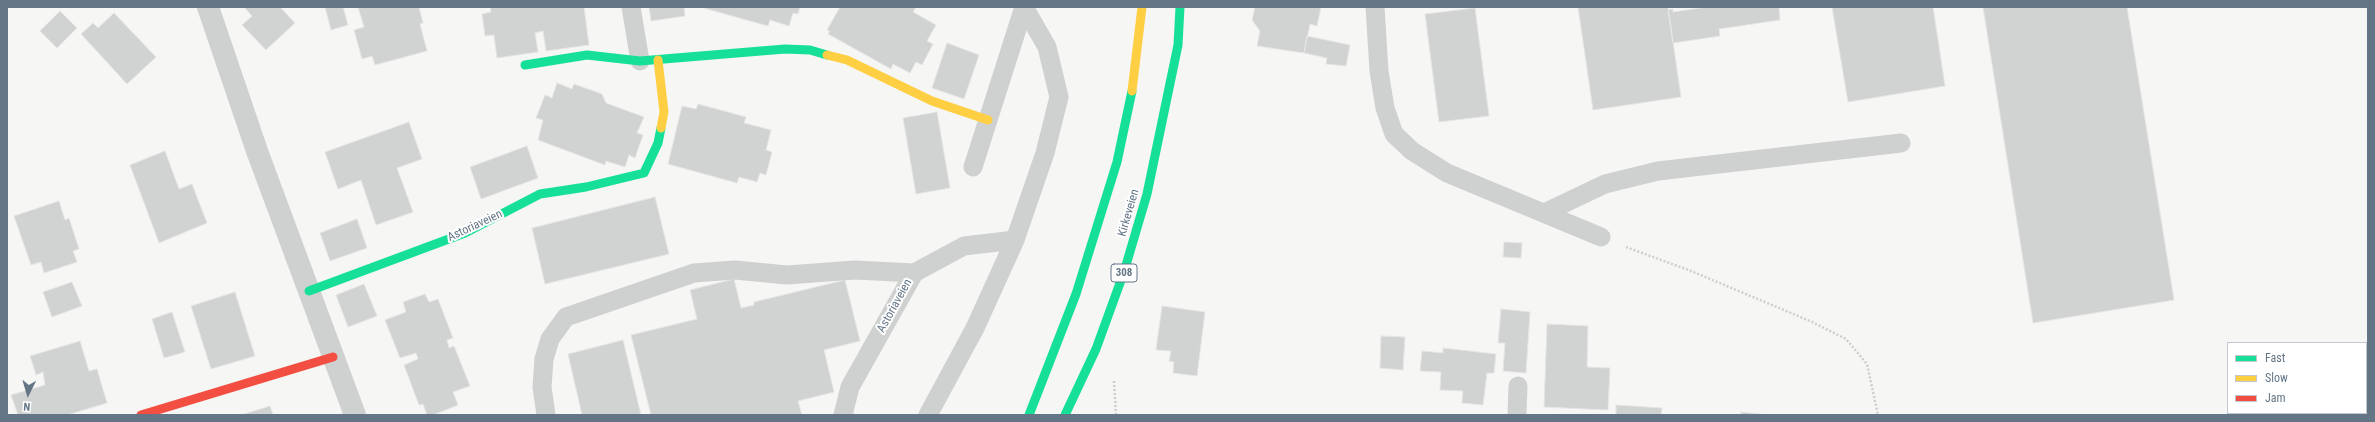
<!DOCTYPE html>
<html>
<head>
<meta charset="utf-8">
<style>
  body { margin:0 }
  #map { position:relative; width:2375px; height:422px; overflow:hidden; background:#f6f6f4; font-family:"Roboto Condensed",sans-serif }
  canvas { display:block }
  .frame { position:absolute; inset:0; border:8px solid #647686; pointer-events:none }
  .legend { position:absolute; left:2227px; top:342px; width:140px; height:72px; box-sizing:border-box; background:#fff; border:1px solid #c1c8cf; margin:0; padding:5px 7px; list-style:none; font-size:12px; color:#647686 }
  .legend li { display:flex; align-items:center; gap:8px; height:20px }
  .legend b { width:20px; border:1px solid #c1c8cf }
  .north { position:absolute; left:8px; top:374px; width:40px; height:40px; -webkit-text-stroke:3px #fff; paint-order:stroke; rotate:185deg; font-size:11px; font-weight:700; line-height:16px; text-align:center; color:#647686 }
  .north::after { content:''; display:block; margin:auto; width:14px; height:18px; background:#647686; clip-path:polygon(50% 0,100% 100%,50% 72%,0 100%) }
</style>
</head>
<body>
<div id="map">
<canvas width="2375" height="422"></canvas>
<div class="frame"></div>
<ul class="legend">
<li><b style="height:5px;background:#16e098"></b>Fast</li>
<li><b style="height:5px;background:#ffcf43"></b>Slow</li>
<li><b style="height:5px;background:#f24e42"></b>Jam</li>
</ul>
<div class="north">N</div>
</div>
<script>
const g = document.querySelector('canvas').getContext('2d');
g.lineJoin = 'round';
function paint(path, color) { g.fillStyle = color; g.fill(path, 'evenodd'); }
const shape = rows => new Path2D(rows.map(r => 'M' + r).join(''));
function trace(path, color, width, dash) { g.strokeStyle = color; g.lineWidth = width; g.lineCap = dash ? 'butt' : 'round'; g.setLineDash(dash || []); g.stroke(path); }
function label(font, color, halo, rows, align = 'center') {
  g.font = font + ' "Roboto Condensed",sans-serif'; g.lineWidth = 4; g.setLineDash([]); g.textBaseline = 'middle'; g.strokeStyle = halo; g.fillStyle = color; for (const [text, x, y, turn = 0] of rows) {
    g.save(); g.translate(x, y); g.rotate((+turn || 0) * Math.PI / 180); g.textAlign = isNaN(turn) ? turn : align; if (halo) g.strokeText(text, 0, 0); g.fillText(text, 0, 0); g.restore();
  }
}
const building = shape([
  [244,7,280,7,295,23,266,50,242,25,252,16,244,7],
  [325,7,343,7,348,25,331,30,325,7],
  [358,7,419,7,423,23,420,24,427,51,375,65,372,56,362,59,354,30,364,27,358,7],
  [490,7,584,7,589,45,546,51,543,31,535,33,538,52,497,58,494,35,485,36,482,14,491,12,490,7],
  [649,7,684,7,685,16,651,21,649,7],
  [700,7,800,7,798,14,793,13,789,26,770,20,768,26,700,7],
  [840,7,916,7,913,12,936,25,927,41,933,44,922,65,916,62,910,73,893,64,891,69,828,34,830,31,827,30,840,7],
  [1255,7,1321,7,1317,26,1310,24,1304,53,1257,46,1260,31,1252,20,1255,7],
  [1578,7,1668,7,1681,97,1593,110,1578,7],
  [1707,7,1779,7,1780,20,1719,29,1720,36,1673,43,1668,10,1673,9,1673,12,1707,7],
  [1832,7,1933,7,1945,86,1848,102,1832,7],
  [1983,7,2127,7,2174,300,2033,323,1983,7],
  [1475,8,1489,116,1439,122,1425,14,1475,8],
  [60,11,77,28,57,48,40,31,60,11],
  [114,13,156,57,127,84,81,34,93,23,98,28,114,13],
  [1307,36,1350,45,1346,66,1326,64,1327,58,1304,53,1307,36],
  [947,43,979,55,964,99,932,88,947,43],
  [557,83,572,89,574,84,602,94,606,103,644,117,637,133,643,135,635,158,629,155,625,167,606,161,605,165,538,140,543,120,536,118,545,95,552,98,557,83],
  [698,104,746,117,744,123,771,130,766,150,772,152,766,175,760,173,757,182,739,177,737,183,668,164,682,106,696,109,698,104],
  [937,112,950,188,916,194,903,118,937,112],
  [409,122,422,159,397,168,413,212,376,225,361,180,338,189,325,152,409,122],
  [527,146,538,178,481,199,470,167,527,146],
  [165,151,179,189,192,184,207,223,159,243,130,165,165,151],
  [655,197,669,254,545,284,532,228,655,197],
  [59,201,65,220,69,218,79,249,73,251,77,262,44,273,41,262,31,265,14,216,59,201],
  [357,219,367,248,330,261,320,233,357,219],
  [1504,242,1522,243,1521,258,1503,257,1504,242],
  [734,279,741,308,754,305,754,302,845,280,860,341,824,350,834,392,798,401,802,415,651,415,631,335,697,319,690,290,734,279],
  [72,282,82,306,52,317,43,292,72,282],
  [364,284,377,316,348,327,336,295,364,284],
  [235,292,255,356,211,369,191,306,235,292],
  [425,294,429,302,438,299,453,338,447,340,449,348,454,346,470,386,453,392,458,405,433,415,427,415,423,404,419,405,404,365,418,359,416,353,400,358,385,320,406,312,403,302,425,294],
  [1162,306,1205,312,1197,376,1173,373,1174,362,1169,361,1171,351,1156,350,1162,306],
  [1501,309,1530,312,1526,373,1503,371,1505,343,1498,343,1501,309],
  [172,312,185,352,164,358,152,319,172,312],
  [1547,324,1588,326,1587,367,1610,368,1608,410,1544,407,1547,324],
  [1381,336,1405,337,1403,370,1380,368,1381,336],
  [623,340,641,415,582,415,568,354,623,340],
  [80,341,89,371,97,369,107,403,67,415,18,415,11,395,45,385,43,372,36,375,30,356,80,341],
  [1443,348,1496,354,1494,373,1487,373,1483,405,1462,403,1463,391,1440,390,1441,372,1420,371,1422,351,1443,353,1443,348],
  [1616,405,1662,408,1661,415,1616,415,1616,405],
  [270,406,273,415,241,415,270,406],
  [1741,412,1768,415,1741,415,1741,412]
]);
paint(building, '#d1d2d2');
trace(building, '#e5e5e4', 1);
trace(shape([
  [1626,247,1691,271,1810,321,1846,339,1867,364,1878,415],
  [1114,381,1116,415]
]), '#cdcece', 2.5, [2, 2]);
trace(shape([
  [631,7,640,61],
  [1375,7,1379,71,1385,108,1394,134,1412,151,1447,173,1601,237],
  [973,167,1024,7],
  [1544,213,1605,184,1658,171,1901,143],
  [546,415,542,387,544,359,550,339,566,317,694,273,735,270,787,275,855,270,914,273],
  [843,415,850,387,914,273,964,246,1015,240],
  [928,415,975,328,1015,240,1045,153,1059,97,1047,47,1024,7],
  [1517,415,1518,386]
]), '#cfd1d1', 19);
trace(shape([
  [208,7,257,151,355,415]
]), '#cfd1d1', 22);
trace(shape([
  [525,65,587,55,640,61,785,49,810,50,827,55],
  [309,291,465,233,540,194,586,187,644,173,658,143,661,128],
  [1029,415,1076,294,1117,162,1132,91],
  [1065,415,1096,349,1124,272,1147,194,1178,45,1180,7]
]), '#16e098', 9);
trace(shape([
  [827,55,847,60,932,101,988,120],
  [658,60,664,112,661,128],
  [1132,91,1142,7]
]), '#ffcf43', 9);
trace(shape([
  [141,415,333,357]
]), '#f24e42', 9);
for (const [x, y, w] of [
  [1124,273,26]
]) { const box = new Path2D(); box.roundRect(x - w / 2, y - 9, w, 18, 3); g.fillStyle = '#fff'; g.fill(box); trace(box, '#647686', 1); }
label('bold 11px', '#647686', null, [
  ["308",1124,273]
]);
label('12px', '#647686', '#fff', [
  ["Kirkeveien",1129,213,-74],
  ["Astoriaveien",475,226,-25],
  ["Astoriaveien",895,306,-61]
]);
</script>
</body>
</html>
